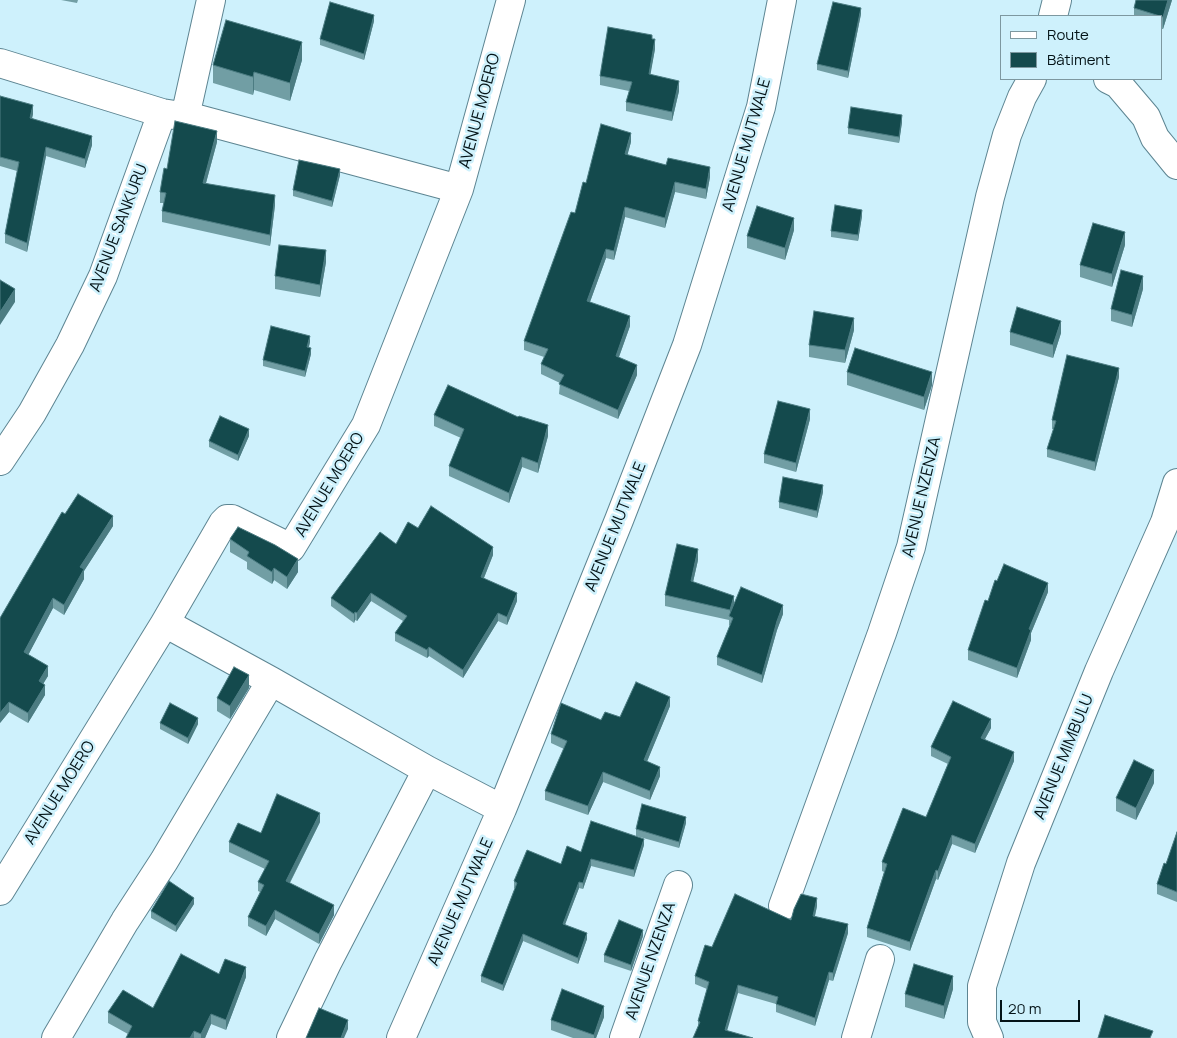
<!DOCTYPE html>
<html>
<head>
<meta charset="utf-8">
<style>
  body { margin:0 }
  #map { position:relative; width:1177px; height:1038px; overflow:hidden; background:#cef1fc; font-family:Manrope,sans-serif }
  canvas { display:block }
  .legend { position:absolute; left:1000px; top:15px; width:162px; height:65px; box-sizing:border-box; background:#cef1fc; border:1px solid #7d98a0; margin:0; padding:6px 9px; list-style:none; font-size:15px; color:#041317 }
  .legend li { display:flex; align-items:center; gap:10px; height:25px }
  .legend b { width:25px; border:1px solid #7d98a0 }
  .scale { position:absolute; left:1000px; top:1000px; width:80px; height:22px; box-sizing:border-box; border:2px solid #041317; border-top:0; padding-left:6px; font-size:15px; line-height:18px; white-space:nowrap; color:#041317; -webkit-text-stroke:4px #cef1fc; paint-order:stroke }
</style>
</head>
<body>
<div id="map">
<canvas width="1177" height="1038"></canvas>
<ul class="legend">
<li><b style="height:6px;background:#fff"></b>Route</li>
<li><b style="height:14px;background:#144a4d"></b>Bâtiment</li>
</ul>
<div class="scale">20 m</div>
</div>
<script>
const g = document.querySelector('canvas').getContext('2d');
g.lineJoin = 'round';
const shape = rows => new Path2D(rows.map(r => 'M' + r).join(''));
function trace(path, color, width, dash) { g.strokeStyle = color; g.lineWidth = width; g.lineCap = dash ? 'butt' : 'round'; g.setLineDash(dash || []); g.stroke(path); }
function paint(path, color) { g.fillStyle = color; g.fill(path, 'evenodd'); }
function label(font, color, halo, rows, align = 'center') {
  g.font = font + ' Manrope,sans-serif'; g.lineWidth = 5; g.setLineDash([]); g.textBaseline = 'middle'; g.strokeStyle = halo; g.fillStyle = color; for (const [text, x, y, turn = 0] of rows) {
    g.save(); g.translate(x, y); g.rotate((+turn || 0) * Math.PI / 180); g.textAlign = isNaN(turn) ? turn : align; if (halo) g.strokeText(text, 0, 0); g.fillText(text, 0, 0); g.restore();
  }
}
const minor = shape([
  [1053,16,1057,0],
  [0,63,162,113,181,116,187,108,211,0],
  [1108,79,1118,84,1146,117,1155,138,1177,165],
  [183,115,459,189],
  [0,461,32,413,70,345,103,276,162,113],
  [165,623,271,681,427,770,502,809],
  [0,891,165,623,223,523,227,519,232,519,291,548,366,425,459,189,511,0],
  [783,906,882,633,911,547,990,197,1007,135,1022,97,1032,79],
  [56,1038,125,921,164,861,271,681],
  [291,1038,328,961,427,770],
  [401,1038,502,809,619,520,687,345,761,107,782,0],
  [624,1038,678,885],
  [856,1038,880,959],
  [989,1038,982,1022,982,986,1021,863,1099,671,1165,522,1177,483]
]);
trace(minor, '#5d8592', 30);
trace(minor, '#fff', 28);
paint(shape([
  [61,0,78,0,77,3],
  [1172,0,1163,29,1161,29,1161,16,1134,16,1134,8],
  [861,14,848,78,817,70,817,64],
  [374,21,364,60,320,45,320,39],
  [652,39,655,49,650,74,679,91,672,121,626,111,626,102,629,91,600,85,600,76],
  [302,60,290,101,254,90,253,95,213,83,213,65],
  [0,96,33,114,32,118,92,145,85,168,46,156,27,252,5,243,5,234,17,171,0,166],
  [902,122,899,143,848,134,848,128],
  [217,142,206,183,275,205,270,246,162,222,162,211,164,203,160,203,160,192,167,169],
  [631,142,627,155,710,177,706,199,675,192,665,228,625,217,614,260,606,258,590,302,630,326,619,357,637,375,618,419,559,394,560,383,541,374,541,364,544,357,524,350,524,341,575,213,586,183],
  [340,175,332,207,293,196,293,190],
  [862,216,858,241,831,237,831,231],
  [794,230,785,260,747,248,747,236],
  [1125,245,1112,287,1080,277,1080,265],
  [326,262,320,297,275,289,275,276],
  [1143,289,1132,327,1111,321,1111,309],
  [854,330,845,363,809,357,809,345],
  [1010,332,1061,333,1053,358,1010,345],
  [310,342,309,347,311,354,305,377,263,366,263,360],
  [847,372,932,385,924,410,847,385],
  [1119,377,1095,471,1047,457,1047,449,1054,429,1052,429,1052,420],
  [434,415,548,436,538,473,522,467,509,503,449,476,449,466,461,438,434,426],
  [810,419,796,472,764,463,764,454],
  [249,436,238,461,209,447,209,441],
  [823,492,817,518,779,508,779,502],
  [65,514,113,526,84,571,84,579,64,615,53,608,28,655,48,676,43,683,45,695,28,723,9,712,0,723],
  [418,528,493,555,484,578,517,601,507,625,498,621,463,678,429,656,427,658,395,641,395,633,403,621,371,601,357,621,355,620,354,623,331,606,331,598,396,544],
  [230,539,298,572,287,589,274,580,272,584,247,569,247,562,230,552],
  [698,560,693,582,734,603,783,614,777,630,762,683,717,665,717,657,730,625,729,625,729,620,665,606,665,595],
  [1048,592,1031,633,1031,640,1017,678,968,660,968,650,988,601],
  [249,688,230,719,217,711,217,698],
  [670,706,647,761,660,776,650,800,603,782,588,815,545,800,545,791,564,749,551,743,551,734,601,720,620,717],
  [160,723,198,724,188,744,160,729],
  [991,728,985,739,1014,761,975,853,952,844,938,880,936,879,910,951,867,937,867,928,884,872,882,871,882,862,926,817,948,764,931,756,931,747],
  [1154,783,1136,820,1116,811,1116,798],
  [320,822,290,883,334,915,319,944,275,919,266,936,248,926,248,917,260,892,258,891,258,882,265,869,229,852,229,842,261,833],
  [686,823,679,848,636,836,636,829],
  [1177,832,1177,902,1157,894,1157,884,1166,864],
  [644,845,634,877,591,866,583,889,579,888,565,924,587,939,578,964,523,941,503,991,481,982,481,976,515,888,514,888,514,881,561,864,581,852],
  [194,904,176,932,151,918,151,911],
  [817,906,815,916,848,933,833,981,829,980,815,1026,776,1012,776,1004,738,993,698,1027,698,1021,707,989,695,984,695,976,791,920],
  [643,936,631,971,604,962,604,955],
  [219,974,246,977,226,1030,211,1024,205,1038,126,1038,128,1034,108,1023,108,1012,153,1008],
  [953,989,944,1019,905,1007,905,994],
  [604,1017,596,1038,573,1038,551,1030,551,1020]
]), '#719ea4');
paint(shape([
  [1168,0,1172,0,1163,29,1163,17],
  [861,8,861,14,848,78,848,71],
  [374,15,374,21,364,60,364,54],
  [655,39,655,49,649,83,649,74],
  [302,42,302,60,290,101,290,83],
  [254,72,254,90,253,95,253,77],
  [679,81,679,91,672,121,672,112],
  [33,105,33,114,30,127,30,118],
  [902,115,902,122,899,143,899,137],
  [217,131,217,142,203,194,203,183],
  [631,133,631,142,625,164,625,154],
  [92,136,92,145,85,168,85,159],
  [46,147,46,156,27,252,27,243],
  [710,167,710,177,706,199,706,189],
  [340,169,340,175,332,207,332,201],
  [675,182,675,192,665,228,665,218],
  [275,195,275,205,270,246,270,235],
  [625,207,625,217,614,260,614,251],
  [862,210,862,216,858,241,858,235],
  [794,218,794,230,785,260,785,248],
  [1125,232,1125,245,1112,287,1112,274],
  [606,249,606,258,587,310,587,301],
  [326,250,326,262,320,297,320,285],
  [1143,276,1143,289,1132,327,1132,315],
  [15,289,15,302,0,325,0,312],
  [630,316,630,326,616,365,616,356],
  [854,318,854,330,845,363,845,350],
  [1061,321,1061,333,1053,358,1053,345],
  [310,336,310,342,307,353,307,347],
  [311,348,311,354,305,377,305,371],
  [637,365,637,375,618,419,618,410],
  [1119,368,1119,377,1095,471,1095,462],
  [932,372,932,385,924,410,924,397],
  [810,409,810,419,796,472,796,463],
  [548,425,548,436,538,473,538,463],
  [249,429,249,436,238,461,238,455],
  [522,457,522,467,509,503,509,493],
  [823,485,823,492,817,518,817,511],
  [113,516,113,526,84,571,84,579,64,615,64,605,80,567],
  [493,547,493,555,481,585,481,577],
  [698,549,698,560,691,591,691,581],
  [298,559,298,572,287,589,287,577],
  [274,568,274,580,272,584,272,572],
  [1048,583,1048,592,1031,633,1031,640,1017,678,1017,668,1029,629],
  [371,593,371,601,357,621,357,613],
  [517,593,517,601,507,625,507,617],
  [734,596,734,607,730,617,730,610],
  [53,598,53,608,24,663,24,652],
  [783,605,783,614,777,630,762,683,762,675,777,621],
  [355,612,355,620,354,623,354,614],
  [498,613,498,621,463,678,463,670],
  [429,647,429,656,427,658,427,650],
  [48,666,48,676,39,691,39,681],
  [249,675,249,688,230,719,230,706],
  [45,685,45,695,28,723,28,713],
  [670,697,670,706,644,769,644,760],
  [9,702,9,712,0,723,0,713],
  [198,718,198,724,188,744,188,738],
  [991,719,991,728,981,746,981,738],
  [1014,752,1014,761,975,853,975,844],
  [660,767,660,776,650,800,650,791],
  [1154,770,1154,783,1136,820,1136,808],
  [603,772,603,782,588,815,588,806],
  [320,813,320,822,286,890,286,881],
  [686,817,686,823,679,848,679,842],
  [952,835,952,844,938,880,938,871],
  [644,839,644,845,634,877,634,870],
  [591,859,591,866,583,889,583,883],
  [936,870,936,879,910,951,910,942],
  [579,882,579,888,563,930,563,924],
  [194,898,194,904,176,932,176,926],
  [817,898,817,906,813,924,813,916],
  [334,905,334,915,319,944,319,934],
  [275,910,275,919,266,936,266,926],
  [848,924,848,933,833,981,833,973],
  [643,930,643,936,631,971,631,965],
  [587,933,587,939,578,964,578,958],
  [523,934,523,941,503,991,503,985],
  [246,967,246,977,226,1030,226,1020],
  [829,972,829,980,815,1026,815,1018],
  [953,976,953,989,944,1019,944,1006],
  [738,985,738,993,725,1038,725,1030],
  [604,1006,604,1017,596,1038,594,1038,594,1035],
  [211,1014,211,1024,205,1038,201,1038,201,1034],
  [348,1020,348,1029,344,1038,341,1038],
  [194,1031,194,1038,190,1038]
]), '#4c7c82');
const building = shape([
  [1136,0,1168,0,1163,17,1134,8,1136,0],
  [330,2,374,15,364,54,320,39,330,2],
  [833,2,861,8,848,71,817,64,833,2],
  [226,20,302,42,290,83,254,72,253,77,213,65,226,20],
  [608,27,652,35,652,39,655,39,649,74,679,81,672,112,626,102,632,82,600,76,608,27],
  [0,96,33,105,30,118,92,136,85,159,46,147,27,243,5,234,19,162,0,157,0,96],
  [851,107,902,115,899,137,848,128,851,107],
  [175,121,217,131,203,183,275,195,270,235,162,211,166,193,160,192,164,168,167,169,175,121],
  [601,124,631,133,625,154,666,165,668,158,710,167,706,189,675,182,665,218,625,207,614,251,606,249,587,301,630,316,616,356,637,365,618,410,559,384,564,375,541,364,548,349,524,341,571,212,575,213,583,182,586,183,601,124],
  [299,160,340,169,332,201,293,190,299,160],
  [835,205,862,210,858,235,831,231,835,205],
  [757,206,794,218,785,248,747,236,757,206],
  [1093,223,1125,232,1112,274,1080,265,1093,223],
  [279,245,326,250,320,285,275,276,279,245],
  [1121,270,1143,276,1132,315,1111,309,1121,270],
  [0,280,15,289,0,312,0,280],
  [1017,307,1061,321,1053,345,1010,332,1017,307],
  [814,311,854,318,845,350,809,345,814,311],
  [271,326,310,336,307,347,311,348,305,371,263,360,271,326],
  [855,348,932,372,924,397,847,372,855,348],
  [1067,355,1119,368,1095,462,1047,449,1056,421,1052,420,1067,355],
  [448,385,518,417,519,416,548,425,538,463,522,457,509,493,449,466,464,429,434,415,448,385],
  [778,401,810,409,796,463,764,454,778,401],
  [220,416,249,429,238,455,209,441,220,416],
  [783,477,823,485,817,511,779,502,783,477],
  [78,494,113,516,80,567,84,569,64,605,53,598,24,652,48,666,39,681,45,685,28,713,9,702,0,713,0,618,62,512,65,514,78,494],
  [431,506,493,547,481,577,517,593,507,617,498,613,463,670,429,647,427,650,395,633,407,616,371,593,357,613,355,612,354,614,331,598,380,532,396,544,408,522,418,528,431,506],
  [238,527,275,545,298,559,287,577,274,568,272,572,247,556,249,552,230,539,238,527],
  [677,544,698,549,691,581,734,596,730,610,665,595,677,544],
  [1004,564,1048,583,1029,629,1031,630,1017,668,968,650,985,600,988,601,995,580,997,581,1004,564],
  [741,587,783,605,777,621,762,675,717,657,733,618,729,616,741,587],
  [234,667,249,675,230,706,217,698,234,667],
  [636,682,670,697,644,760,660,767,650,791,603,772,588,806,545,791,567,741,551,734,561,703,601,720,605,712,620,717,636,682],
  [953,701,991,719,981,738,1014,752,975,844,952,835,938,871,936,870,910,942,867,928,887,864,882,862,903,808,926,817,951,757,931,747,953,701],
  [170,703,198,718,188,738,160,723,170,703],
  [1134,760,1154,770,1136,808,1116,798,1134,760],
  [277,794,320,813,286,881,334,905,319,934,275,910,266,926,248,917,264,885,258,882,269,861,229,842,238,823,261,833,277,794],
  [642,804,686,817,679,842,636,829,642,804],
  [591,821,644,839,634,870,591,859,583,883,579,882,563,924,587,933,578,958,523,934,503,985,481,976,517,883,514,881,527,850,561,864,567,846,581,852,591,821],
  [1177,832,1177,892,1157,884,1164,863,1166,864,1177,832],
  [169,881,194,898,176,926,151,911,169,881],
  [735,894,791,920,794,909,801,894,817,898,813,916,848,924,833,973,829,972,815,1018,776,1004,778,997,738,985,725,1030,753,1038,693,1038,700,1022,698,1021,709,982,695,976,705,945,712,947,735,894],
  [619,920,643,930,631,965,604,955,619,920],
  [181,954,219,974,225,959,246,967,226,1020,211,1014,201,1034,194,1031,190,1038,126,1038,132,1026,108,1012,123,990,153,1008,181,954],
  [914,964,953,976,944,1006,905,994,914,964],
  [562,989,604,1006,594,1035,551,1020,562,989],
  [319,1008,348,1020,341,1038,306,1038,319,1008],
  [1105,1015,1153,1031,1150,1038,1098,1038,1105,1015]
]);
paint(building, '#144a4d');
trace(building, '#4c7c82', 1);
label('16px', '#041317', '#cef1fc', [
  ["AVENUE MOERO",480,111,-75],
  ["AVENUE MUTWALE",747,145,-74],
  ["AVENUE SANKURU",119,228,-69],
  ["AVENUE MOERO",330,485,-59],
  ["AVENUE NZENZA",922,497,-77],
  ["AVENUE MUTWALE",616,527,-68],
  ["AVENUE MIMBULU",1064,757,-68],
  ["AVENUE MOERO",60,793,-58],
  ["AVENUE MUTWALE",461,902,-66],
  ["AVENUE NZENZA",651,961,-71]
]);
</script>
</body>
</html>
